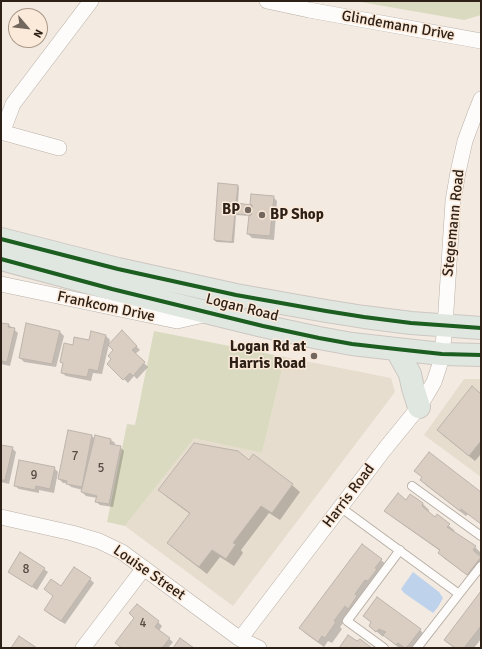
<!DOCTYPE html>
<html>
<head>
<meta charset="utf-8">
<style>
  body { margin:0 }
  #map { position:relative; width:482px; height:649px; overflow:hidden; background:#f3eae1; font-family:Signika,sans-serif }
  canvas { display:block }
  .frame { position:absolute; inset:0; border:2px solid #2c2017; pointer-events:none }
  .north { position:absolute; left:8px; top:8px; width:40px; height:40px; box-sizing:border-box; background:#fbe9d9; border:1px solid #a8998b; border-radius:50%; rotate:118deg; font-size:11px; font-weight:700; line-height:16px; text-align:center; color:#2c2017 }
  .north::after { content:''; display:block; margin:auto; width:14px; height:18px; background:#72675e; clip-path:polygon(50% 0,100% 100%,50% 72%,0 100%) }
</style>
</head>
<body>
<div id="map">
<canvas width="482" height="649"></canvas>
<div class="frame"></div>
<div class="north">N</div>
</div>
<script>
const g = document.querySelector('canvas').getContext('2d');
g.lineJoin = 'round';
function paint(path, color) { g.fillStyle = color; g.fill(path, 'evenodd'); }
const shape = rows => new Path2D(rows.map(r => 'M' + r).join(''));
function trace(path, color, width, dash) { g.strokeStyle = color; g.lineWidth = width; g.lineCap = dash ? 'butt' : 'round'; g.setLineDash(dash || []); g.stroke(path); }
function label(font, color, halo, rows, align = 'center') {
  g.font = font + ' Signika,sans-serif'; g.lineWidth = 3; g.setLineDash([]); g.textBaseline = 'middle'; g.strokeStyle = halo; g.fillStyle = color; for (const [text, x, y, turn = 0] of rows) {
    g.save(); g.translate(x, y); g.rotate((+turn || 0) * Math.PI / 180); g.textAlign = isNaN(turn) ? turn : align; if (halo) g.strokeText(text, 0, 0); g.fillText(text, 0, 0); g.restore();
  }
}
paint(shape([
  [285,357,391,378,395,392,233,606,125,526,194,437,262,453],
  [464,379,481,379,481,477,424,435]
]), '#e7ddce');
paint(shape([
  [355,1,481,1,481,15,464,20],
  [154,331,285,357,262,453,194,438,125,526,107,522,127,424,135,425]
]), '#dadac0');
paint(shape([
  [413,572,439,592,443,598,438,607,433,613,404,593,401,589]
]), '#bed2ec');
paint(shape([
  [238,186,239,187,238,204,252,206,251,204,273,197,277,201,274,240,252,238,248,234,250,216,236,215,234,243,216,242,215,240],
  [1,324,9,325,18,333,10,366,1,364],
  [26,324,60,332,64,336,56,367,24,362,20,358],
  [91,332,106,336,110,340,102,374,93,373,91,381,66,376,62,373,64,364,61,362,73,347,90,341],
  [122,332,140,350,135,354,148,367,137,379,134,376,128,383,109,364,113,359,114,350],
  [481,395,481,454,475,461,444,436,438,430],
  [69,431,92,436,95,439,111,440,115,443,114,446,120,447,124,451,113,507,100,505,96,502,97,498,86,496,82,492,83,490,71,487,67,483,63,483,59,479],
  [1,446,12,448,16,452,9,484,1,482],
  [249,461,292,485,300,492,280,520,269,513,241,550,243,553,234,566,220,557,207,574,176,550,168,543,190,514,167,497,160,490],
  [54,468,58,472,54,493,39,490,39,493,19,489,15,486],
  [421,480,481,493,481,524,468,514,466,516,427,486],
  [411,495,423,504,429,510,428,513,435,519,437,515,455,531,453,532,475,547,481,553,479,556,481,558,481,570,474,580,445,559,439,553,440,551,392,517,386,511,406,501],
  [381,560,387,565,340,627,342,629,332,643,328,641,324,647,306,634,300,628],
  [44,569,48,572,37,590,13,575,9,571],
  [90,579,94,583,65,624,49,614,45,610,54,597,45,589,61,587],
  [481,593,481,639,474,648,454,648,445,640],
  [378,598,420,630,426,636,417,648,399,648,384,635,383,637,376,631,372,623,364,616],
  [135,618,158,622,162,626,159,631,173,642,168,648,122,648]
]), '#0003');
const building = shape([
  [218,183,238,185,236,203,252,205,251,215,235,214,232,242,214,240,218,183],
  [251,194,274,196,270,236,247,234,249,215,251,215,252,205,250,204,251,194],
  [1,323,9,324,8,327,15,328,7,362,1,361,1,323],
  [26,323,60,331,52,364,19,358,26,323],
  [122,330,137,346,132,350,145,362,133,376,130,373,123,380,107,364,111,359,108,356,113,350,108,345,122,330],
  [91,331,106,335,98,371,89,369,87,377,61,373,63,363,60,362,64,343,73,345,74,337,89,340,91,331],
  [472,386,481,394,481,441,469,456,437,430,472,386],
  [68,430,92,435,82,487,66,484,67,481,58,479,68,430],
  [95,435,111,439,110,444,121,446,109,504,95,502,97,496,81,492,95,435],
  [194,443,238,451,249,460,253,454,293,484,272,513,261,506,233,543,236,544,226,559,212,550,199,567,167,543,190,513,158,490,194,443],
  [1,445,13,447,5,480,1,480,1,445],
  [429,452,481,492,481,524,461,509,460,511,420,480,422,477,414,471,429,452],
  [19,460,55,467,50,489,36,486,35,490,14,486,19,460],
  [398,493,406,500,410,494,423,503,422,506,435,517,437,514,450,524,447,527,476,546,473,550,481,557,467,575,438,553,440,550,384,511,398,493],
  [362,544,382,559,375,568,377,569,368,581,365,580,355,594,357,596,348,609,345,606,334,621,336,622,325,638,322,636,318,642,299,628,362,544],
  [20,552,45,568,32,587,8,572,20,552],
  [74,567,91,578,61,621,44,610,53,596,44,589,51,579,61,586,74,567],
  [481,591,481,626,464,648,455,648,444,640,481,591],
  [377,597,421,629,408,646,405,648,398,643,396,645,383,635,386,632,379,629,376,632,369,626,371,622,363,616,377,597],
  [137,604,159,621,155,627,170,638,162,648,122,648,115,643,134,618,129,613,137,604],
  [348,635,357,641,360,639,372,648,339,648,348,635],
  [19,636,37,648,11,648,19,636],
  [180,638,194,648,173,648,180,638]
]);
paint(building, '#dacec3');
trace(building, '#bdb4ab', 1);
const lane = shape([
  [412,486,481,536],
  [340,507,459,594,481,566],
  [384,648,347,621,400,550],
  [417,648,459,594]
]);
const street = shape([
  [267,1,309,10,481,41],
  [1,132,59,148],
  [2,133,13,104,91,1],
  [1,284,177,321,208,314],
  [1,517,72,533,99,541,122,552,240,639,259,648],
  [240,639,384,450,419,407,427,394,434,382,439,367,442,354,445,326,453,201,458,172,465,141,475,114,481,99],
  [83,648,144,568]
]);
const primary = shape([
  [1,239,118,269,236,295,326,311,364,317,411,323,481,328],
  [1,259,112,289,263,326,319,338,352,344,396,349,442,354,481,355],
  [396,349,410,374,413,388,419,407]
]);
trace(lane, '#b8afa6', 10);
trace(street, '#b8afa6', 16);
trace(primary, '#cdc7c2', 24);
trace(lane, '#fdfcfa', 8);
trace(street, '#fdfcfa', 15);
trace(primary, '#e0e7e1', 22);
trace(shape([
  [1,239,118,269,236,295,326,311,364,317,411,323,481,328],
  [1,259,112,289,263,326,319,338,352,344,396,349,442,354,481,355]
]), '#1b5e20', 4);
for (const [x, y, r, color] of [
  [248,210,4,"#72675e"],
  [262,215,4,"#72675e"],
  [314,356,4,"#72675e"]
]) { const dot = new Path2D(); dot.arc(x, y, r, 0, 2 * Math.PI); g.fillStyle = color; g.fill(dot); trace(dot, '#fbe9d9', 1.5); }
label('13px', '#584c42', null, [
  ["7",75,457],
  ["5",101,469],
  ["9",34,476],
  ["8",26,570],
  ["4",143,624]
]);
label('15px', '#2c2017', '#fbe9d9', [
  ["Glindemann Drive",398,26,10],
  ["Stegemann Road",454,223,-84],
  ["Frankcom Drive",106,307,12],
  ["Logan Road",242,308,14],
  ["Harris Road",349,496,-53],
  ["Louise Street",149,573,35]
]);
label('bold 15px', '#2c2017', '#fbe9d9', [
  ["BP",240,210],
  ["BP Shop",270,215,"left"],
  ["Logan Rd at",306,347],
  ["Harris Road",306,364]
], 'right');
</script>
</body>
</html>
